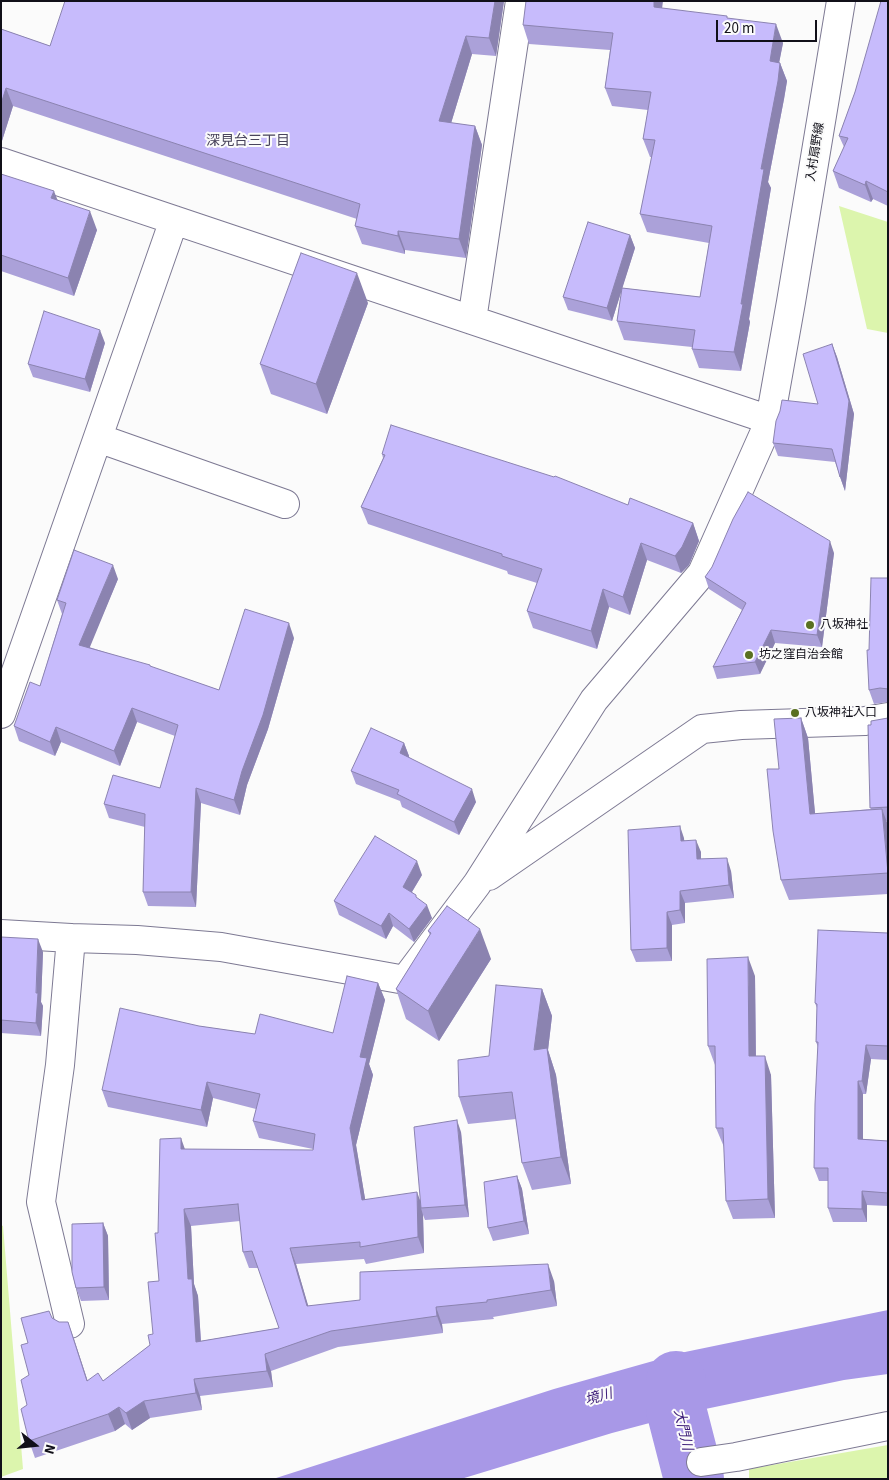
<!DOCTYPE html>
<html>
<head>
<meta charset="utf-8">
<style>
  body { margin:0 }
  #map { position:relative; width:889px; height:1480px; overflow:hidden; background:#fbfbfb; font-family:"Source Sans 3",sans-serif }
  canvas { display:block }
  .frame { position:absolute; inset:0; border:2px solid #111019; pointer-events:none }
  .north { position:absolute; left:10px; top:1420px; width:50px; height:50px; -webkit-text-stroke:4px #fbfbfb; paint-order:stroke; rotate:106deg; font-size:14px; font-weight:700; line-height:20px; text-align:center; color:#111019 }
  .north::after { content:''; display:block; margin:auto; width:18px; height:22px; background:#111019; clip-path:polygon(50% 0,100% 100%,50% 72%,0 100%) }
  .scale { position:absolute; left:716px; top:20px; width:101px; height:22px; box-sizing:border-box; border:2px solid #111019; border-top:0; padding-left:6px; font-size:15px; line-height:18px; white-space:nowrap; color:#111019; -webkit-text-stroke:4px #fbfbfb; paint-order:stroke }
</style>
</head>
<body>
<div id="map">
<canvas width="889" height="1480"></canvas>
<div class="frame"></div>
<div class="north">N</div>
<div class="scale">20 m</div>
</div>
<script>
const g = document.querySelector('canvas').getContext('2d');
g.lineJoin = 'round';
function paint(path, color) { g.fillStyle = color; g.fill(path, 'evenodd'); }
const shape = rows => new Path2D(rows.map(r => 'M' + r).join(''));
function trace(path, color, width, dash) { g.strokeStyle = color; g.lineWidth = width; g.lineCap = dash ? 'butt' : 'round'; g.setLineDash(dash || []); g.stroke(path); }
function label(font, color, halo, rows, align = 'center') {
  g.font = font + ' "Source Sans 3","Noto Sans JP",sans-serif'; g.lineWidth = 4; g.setLineDash([]); g.textBaseline = 'middle'; g.strokeStyle = halo; g.fillStyle = color; for (const [text, x, y, turn = 0] of rows) {
    g.save(); g.translate(x, y); g.rotate((+turn || 0) * Math.PI / 180); g.textAlign = isNaN(turn) ? turn : align; if (halo) g.strokeText(text, 0, 0); g.fillText(text, 0, 0); g.restore();
  }
}
paint(shape([
  [839,206,888,222,888,333,867,329],
  [1,1225,3,1226,23,1469,1,1477],
  [888,1445,888,1479,749,1479,749,1469]
]), '#dcf5ad');
paint(shape([
  [888,1310,888,1374,844,1380,691,1412,612,1433,461,1479,273,1479,554,1389,685,1352]
]), '#a898e7');
trace(shape([
  [676,1381,676,1409,694,1479]
]), '#a898e7', 60);
const minor = shape([
  [1,162,770,420],
  [472,320,520,1],
  [98,438,285,504],
  [1,714,174,220],
  [489,876,702,729,741,725,865,721,888,717],
  [1,934,71,938,137,940,221,947,405,980,477,884,594,700,702,573,770,420,791,302,841,1],
  [70,1324,41,1202,60,1065,71,938],
  [701,1462,736,1457,888,1426]
]);
trace(minor, '#7d7993', 30);
trace(minor, '#fff', 28);
paint(shape([
  [504,1,496,56,472,54,451,123,475,126,482,145,466,258,405,250,405,254,362,244,355,226,357,219,13,106,1,144,1,29,50,46],
  [888,1,888,206,873,199,871,202,839,188,833,171,844,147,839,136],
  [662,8,728,18,783,43,779,62,780,63,787,81,784,99,768,182,771,188,749,319,750,322,741,371,699,368,692,349,692,347,624,340,617,321,622,289,612,321,568,310,563,297,630,235,635,248,622,288,700,297,709,243,647,232,640,214,652,157,650,157,643,139,648,110,612,106,605,88,610,50,529,44,523,25],
  [1,174,58,200,97,230,74,296,1,271],
  [368,303,327,414,271,394,260,364],
  [105,343,90,392,33,377,28,364],
  [832,344,837,357,854,414,845,491,835,462,778,456,773,443,818,404],
  [382,454,628,505,693,523,699,541,689,565,681,573,647,560,630,615,609,607,597,649,533,628,527,611,537,583,508,574,507,571,368,524,361,507,383,458],
  [834,553,822,647,775,643,760,674,717,679,713,667,742,610,709,589,705,577],
  [888,578,888,702,874,704,869,690,869,650],
  [118,579,89,647,151,667,219,690,294,638,268,729,247,785,240,815,201,803,196,907,148,906,143,892,145,827,109,818,104,804,160,788,175,736,137,722,120,766,61,742,55,756,19,741,14,726,40,686,62,614,57,600],
  [801,718,808,738,815,814,871,809,871,725,888,718,888,821,886,821,888,825,888,894,789,900,781,880,779,769],
  [404,743,409,756,409,757,476,802,459,835,402,807,400,801,356,784,351,771],
  [684,838,684,840,701,852,701,859,731,871,734,898,685,903,685,923,672,925,672,961,636,962,631,950],
  [422,875,412,892,417,898,432,918,414,942,393,926,386,939,339,915,334,901],
  [428,931,491,959,439,1041,406,1019,396,989,430,935],
  [888,933,888,1060,871,1059,866,1094,863,1094,863,1139,888,1141,888,1206,867,1205,867,1222,833,1222,828,1208,828,1181,819,1181,814,1168,818,1047,816,1042,817,1008,815,1003],
  [1,937,43,952,41,1002,43,1006,41,1036,1,1033],
  [755,976,756,1056,771,1075,775,1218,733,1219,726,1201,724,1147,716,1128,715,1065,708,1046],
  [378,983,385,1000,369,1064,373,1075,356,1145,365,1199,420,1201,461,1132,469,1217,425,1220,423,1215,424,1253,366,1264,364,1259,296,1264,308,1306,554,1281,557,1306,493,1317,494,1319,442,1324,443,1333,338,1347,271,1371,273,1387,200,1396,202,1410,150,1418,132,1430,125,1424,115,1431,35,1458,29,1441,27,1405,29,1375,28,1343,52,1318,59,1322,68,1322,87,1380,103,1381,150,1345,153,1334,159,1281,158,1233,185,1149,313,1150,313,1149,259,1138,253,1121,256,1109,213,1098,207,1127,108,1107,102,1090,199,1026,255,1034,333,1033],
  [240,1221,243,1252,249,1268,258,1268,279,1328,201,1341,198,1296,194,1284,191,1226],
  [542,989,552,1016,548,1050,556,1075,571,1184,532,1190,522,1163,516,1119,468,1124,459,1097,489,1056],
  [517,1176,522,1189,529,1234,493,1241,488,1228],
  [103,1223,108,1236,109,1300,81,1301,76,1288]
]), '#aba1d9');
paint(shape([
  [495,1,504,1,496,56,489,38],
  [654,1,663,1,660,25,654,7],
  [776,24,783,43,776,79,770,61],
  [466,36,472,54,446,140,439,121],
  [780,63,787,81,784,99,768,182,771,188,749,319,750,322,741,371,734,352,761,169],
  [6,88,13,106,1,144,1,104],
  [475,126,482,145,466,258,459,239],
  [866,181,873,199,871,202,865,185],
  [54,191,61,209,51,198],
  [90,211,97,230,74,296,68,278],
  [398,231,405,250,405,254,398,236],
  [630,235,635,248,612,321,607,308],
  [357,273,368,303,327,414,316,384],
  [100,330,105,343,90,392,85,379],
  [832,344,837,357,854,414,845,491,840,477],
  [693,523,699,541,689,565,681,573,675,556],
  [830,541,834,553,822,647,817,635],
  [641,543,647,560,630,615,623,597],
  [113,565,118,579,85,659,79,645],
  [603,589,609,607,597,649,591,631],
  [289,623,294,638,268,729,247,785,240,815,234,800,242,771],
  [771,630,775,643,760,674,755,662],
  [132,708,137,722,120,766,114,751],
  [801,718,808,738,817,834,810,814],
  [56,727,61,742,55,756,50,742],
  [404,743,409,756,405,766,400,753],
  [196,788,201,803,196,907,191,892],
  [472,789,476,802,459,835,454,822],
  [882,809,888,825,888,867],
  [680,826,684,838,685,853,681,841],
  [696,840,701,852,701,872,697,859],
  [727,858,731,871,734,898,729,885],
  [417,861,422,875,407,900,403,887],
  [680,891,685,903,685,923,680,910],
  [427,905,432,918,414,942,409,929],
  [667,912,672,925,672,961,667,948],
  [389,913,393,926,386,939,381,926],
  [480,929,491,959,439,1041,428,1011],
  [38,939,43,952,41,1002,43,1006,41,1036,36,1023],
  [748,957,755,976,756,1075,749,1056],
  [378,983,385,1000,369,1064,373,1075,356,1145,368,1216,362,1200,350,1128,360,1057],
  [542,989,552,1016,548,1050,556,1075,571,1184,561,1157,534,1050],
  [866,1045,871,1059,866,1094,862,1081],
  [765,1056,771,1075,775,1218,768,1199],
  [858,1081,863,1094,863,1153,858,1139],
  [207,1082,213,1098,207,1127,201,1110],
  [457,1120,461,1132,469,1217,465,1205],
  [181,1138,187,1155,181,1149],
  [517,1176,522,1189,529,1234,524,1221],
  [862,1191,867,1205,867,1222,862,1209],
  [417,1192,423,1208,421,1208,423,1215,424,1253,418,1237],
  [184,1209,191,1226,194,1284,198,1296,202,1359,196,1342,188,1279],
  [103,1223,108,1236,109,1300,104,1287],
  [290,1248,296,1264,313,1322,307,1306],
  [548,1264,554,1281,557,1306,551,1290],
  [436,1307,442,1324,443,1333,437,1316],
  [68,1322,74,1339,93,1397,87,1381],
  [265,1354,271,1371,273,1387,267,1371],
  [194,1379,200,1396,202,1410,196,1393],
  [144,1401,150,1418,132,1430,126,1413],
  [119,1407,125,1424,115,1431,108,1414]
]), '#8b83b0');
const building = shape([
  [65,1,495,1,489,38,466,36,439,121,475,126,459,239,398,231,398,236,355,226,360,204,6,88,1,104,1,29,50,46,65,1],
  [526,1,654,1,654,7,727,16,727,18,776,24,770,61,780,63,778,81,761,169,764,169,741,304,743,304,734,352,692,349,695,330,617,321,622,288,700,297,712,226,640,214,655,140,643,139,651,92,605,88,613,33,523,25,526,1],
  [881,1,888,1,888,192,866,181,865,185,833,171,848,138,839,136,855,92,881,1],
  [1,174,54,191,51,198,90,211,68,278,1,255,1,174],
  [588,222,630,235,607,308,563,297,588,222],
  [301,253,357,273,316,384,260,364,301,253],
  [44,311,100,330,85,379,28,364,44,311],
  [832,344,849,401,840,477,832,449,773,443,776,421,780,411,782,400,818,404,803,354,832,344],
  [391,425,554,477,555,476,628,505,630,498,693,523,682,547,675,556,641,543,623,597,603,589,591,631,527,611,542,569,502,556,502,554,361,507,385,455,382,454,391,425],
  [748,492,830,541,817,635,771,630,755,662,713,667,746,603,705,577,712,567,733,519,748,492],
  [74,550,113,565,79,645,150,665,150,666,219,690,245,609,289,623,263,715,242,771,234,800,196,788,191,892,143,892,145,814,104,804,113,775,160,788,178,725,132,708,114,751,56,727,50,742,14,726,30,682,40,686,66,603,57,600,74,550],
  [871,578,888,578,888,689,880,688,869,690,867,650,869,650,871,578],
  [801,718,810,814,882,809,888,873,781,880,773,831,767,769,779,769,774,719,801,718],
  [888,718,888,807,870,808,868,725,871,725,871,721,888,718],
  [371,728,404,743,400,753,472,789,454,822,397,794,399,790,351,771,371,728],
  [680,826,681,841,696,840,697,859,727,858,729,885,680,891,680,910,667,912,667,948,631,950,628,830,680,826],
  [375,836,417,861,403,887,416,895,416,897,427,905,409,929,389,913,381,926,334,901,375,836],
  [447,906,480,929,428,1011,396,989,431,933,428,931,447,906],
  [818,930,888,933,888,1046,866,1045,862,1081,858,1081,858,1139,888,1141,888,1193,862,1191,862,1209,828,1208,828,1168,814,1168,815,1104,818,1042,816,1042,817,1004,815,1003,818,930],
  [1,937,38,939,36,993,38,993,36,1023,1,1020,1,937],
  [748,957,749,1056,765,1056,768,1199,726,1201,723,1128,716,1128,715,1046,708,1046,707,959,748,957],
  [347,976,378,983,360,1057,367,1058,350,1128,362,1200,417,1192,418,1237,360,1247,360,1242,290,1248,307,1306,360,1300,360,1272,548,1264,551,1290,487,1300,487,1302,436,1307,437,1316,331,1331,265,1354,267,1371,194,1379,196,1393,144,1401,126,1413,119,1407,108,1414,29,1441,21,1409,27,1405,21,1380,29,1375,21,1345,28,1343,21,1318,49,1311,52,1318,59,1322,68,1322,87,1381,98,1373,103,1381,150,1345,148,1335,153,1334,148,1282,159,1281,155,1233,158,1233,160,1139,181,1138,181,1149,313,1150,315,1134,253,1121,260,1094,207,1082,201,1110,102,1090,120,1008,199,1026,255,1034,260,1014,333,1033,347,976],
  [238,1204,243,1252,252,1251,279,1328,196,1342,192,1279,188,1279,184,1209,238,1204],
  [496,985,542,989,534,1050,547,1048,561,1157,522,1163,512,1092,459,1097,458,1060,489,1056,496,985],
  [457,1120,465,1205,421,1208,414,1127,457,1120],
  [517,1176,524,1221,488,1228,484,1182,517,1176],
  [103,1223,104,1287,76,1288,72,1272,72,1224,103,1223]
]);
paint(building, '#c7bbfc');
trace(building, '#8b83b0', 1);
for (const [x, y, r, color] of [
  [810,625,5,"#5a7020"],
  [749,655,5,"#5a7020"],
  [795,713,5,"#5a7020"]
]) { const dot = new Path2D(); dot.arc(x, y, r, 0, 2 * Math.PI); g.fillStyle = color; g.fill(dot); trace(dot, '#fbfbfb', 2); }
label('12px', '#111019', '#fbfbfb', [
  ["入村扇野線",816,152,-81]
]);
label('12px', '#111019', '#fbfbfb', [
  ["八坂神社",820,625],
  ["坊之窪自治会館",759,655],
  ["八坂神社入口",805,713]
], 'left');
label('14px', '#49445c', '#fbfbfb', [
  ["深見台三丁目",248,142]
]);
label('italic 14px', '#3d1e79', '#fbfbfb', [
  ["境川",599,1398,-16],
  ["大門川",682,1430,77]
]);
</script>
</body>
</html>
